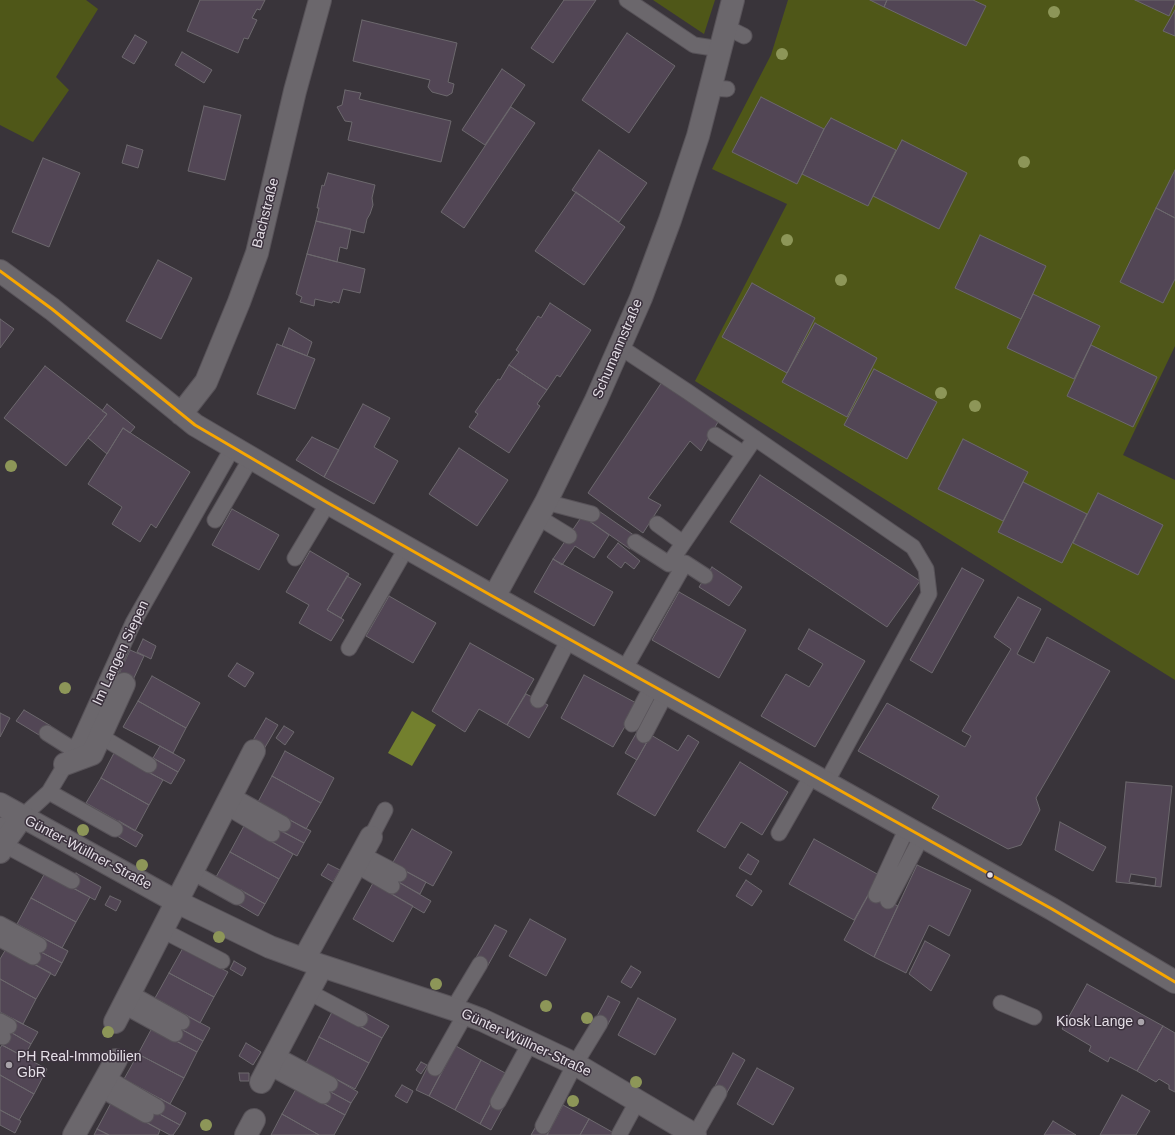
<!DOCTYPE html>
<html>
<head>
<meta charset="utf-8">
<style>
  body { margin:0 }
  canvas { display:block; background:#39343a }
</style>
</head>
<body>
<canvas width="1175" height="1135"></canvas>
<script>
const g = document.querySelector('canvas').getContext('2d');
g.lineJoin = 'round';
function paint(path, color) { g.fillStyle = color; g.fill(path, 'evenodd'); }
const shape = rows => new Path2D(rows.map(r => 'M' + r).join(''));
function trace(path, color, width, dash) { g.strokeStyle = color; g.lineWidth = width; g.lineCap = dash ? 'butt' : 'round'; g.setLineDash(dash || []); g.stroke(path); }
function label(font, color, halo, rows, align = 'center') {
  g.font = font + ' Helvetica,sans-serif'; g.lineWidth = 3; g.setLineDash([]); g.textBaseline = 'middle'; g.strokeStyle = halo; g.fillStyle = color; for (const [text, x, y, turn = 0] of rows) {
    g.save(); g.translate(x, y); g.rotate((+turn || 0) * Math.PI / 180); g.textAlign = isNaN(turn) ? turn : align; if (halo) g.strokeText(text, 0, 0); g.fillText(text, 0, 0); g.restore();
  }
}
paint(shape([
  [0,0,86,0,98,9,56,77,69,90,33,142,0,125],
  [653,0,715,0,704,34],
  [788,0,1175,0,1175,346,1123,455,1175,480,1175,680,695,381,787,204,712,169,771,55]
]), '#4f5718');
paint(shape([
  [412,711,436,725,412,766,388,753]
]), '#73802e');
const building = shape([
  [200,0,265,0,260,10,257,9,252,18,257,20,248,39,244,38,238,53,187,31,200,0],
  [564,0,596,0,553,63,531,48,564,0],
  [870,0,887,0,884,7,870,0],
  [887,0,973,0,986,6,966,46,884,7,887,0],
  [1135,0,1175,0,1175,3,1169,16,1135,0],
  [1175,10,1175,36,1163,31,1175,10],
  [362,20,457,43,448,82,454,84,452,93,447,96,432,92,428,87,430,80,353,61,362,20],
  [627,33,675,66,629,133,582,100,627,33],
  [135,35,147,42,134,64,122,57,135,35],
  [182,52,212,70,204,83,175,65,182,52],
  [502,69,525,85,485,145,462,130,502,69],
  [345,90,361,93,359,99,451,121,441,162,348,140,352,122,345,121,337,107,342,105,345,90],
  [761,97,824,129,797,184,732,152,761,97],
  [204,106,241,115,225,180,188,171,204,106],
  [511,107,535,123,464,228,441,212,511,107],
  [831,118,896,150,868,206,802,174,824,129,831,118],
  [902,140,967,173,939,229,873,196,902,140],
  [127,145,143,150,138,168,122,163,127,145],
  [599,150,647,183,619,222,572,190,599,150],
  [43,158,80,173,49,247,12,232,43,158],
  [1175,170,1175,218,1156,208,1175,170],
  [328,173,375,185,372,198,373,205,370,214,367,219,364,233,316,221,319,208,317,208,322,185,324,186,328,173],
  [576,192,625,227,584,285,535,251,576,192],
  [1156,208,1175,218,1175,279,1163,303,1120,282,1156,208],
  [316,221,351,229,347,249,340,247,337,262,307,254,316,221],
  [980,235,1046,266,1021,319,955,288,980,235],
  [307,254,365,269,360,293,343,289,339,303,333,301,332,303,315,299,314,306,300,302,302,297,296,294,307,254],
  [158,260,192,278,161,339,126,321,158,260],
  [752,283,815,318,787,373,722,337,752,283],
  [1033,294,1100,326,1074,379,1007,348,1033,294],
  [550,303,591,330,560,377,557,375,547,390,509,365,519,352,516,350,538,316,541,318,550,303],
  [0,319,14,329,0,348,0,319],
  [815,323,877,358,847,417,782,382,815,323],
  [289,328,312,342,307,356,282,346,289,328],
  [277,344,315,359,295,409,257,394,277,344],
  [1091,345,1157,377,1133,427,1067,396,1091,345],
  [509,365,547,390,537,404,540,406,509,453,469,427,478,414,475,412,498,379,500,380,509,365],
  [45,366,107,414,66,466,4,418,45,366],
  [874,369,937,402,907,459,844,425,874,369],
  [662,382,718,422,701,451,690,441,648,498,661,505,643,533,588,493,662,382],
  [107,404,135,427,130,433,123,428,107,454,88,438,107,414,102,411,107,404],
  [363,404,390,418,374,447,398,461,374,504,324,477,363,404],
  [123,428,190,472,156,528,151,524,140,542,112,524,122,507,88,484,123,428],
  [312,437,339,450,324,477,296,460,312,437],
  [963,439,1028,472,1003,521,938,489,963,439],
  [459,448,508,480,477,526,429,494,459,448],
  [760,475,920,581,887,627,730,522,760,475],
  [1023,482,1087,514,1062,563,998,532,1023,482],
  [1098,493,1163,525,1138,575,1073,543,1098,493],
  [232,509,279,535,259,570,212,545,232,509],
  [596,509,638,538,630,549,588,520,596,509],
  [582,516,609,535,594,558,575,546,562,565,553,559,582,516],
  [618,543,640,561,634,569,625,562,621,568,607,557,618,543],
  [310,551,349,574,327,610,344,620,331,641,299,623,309,605,286,592,310,551],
  [553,559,613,592,594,626,534,592,553,559],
  [712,567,742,587,729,606,699,587,712,567],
  [962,568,984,580,932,673,910,660,962,568],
  [347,576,361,584,341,618,327,610,347,576],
  [679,592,746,630,719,678,652,640,679,592],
  [389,596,436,623,413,663,366,636,389,596],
  [1018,597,1041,609,1017,654,1034,663,1047,637,1110,671,1036,798,1040,810,1021,845,1008,849,932,808,939,796,858,751,887,703,965,747,971,736,962,731,1011,649,994,637,1018,597],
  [809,629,865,661,815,747,761,716,786,674,809,687,823,664,798,649,809,629],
  [143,639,156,646,151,659,137,652,143,639],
  [470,643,534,679,507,725,479,709,465,732,432,711,470,643],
  [130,650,144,656,133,680,119,674,130,650],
  [237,663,254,673,245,687,228,676,237,663],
  [584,675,638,704,613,747,561,718,584,675],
  [152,676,200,703,186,728,138,701,152,676],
  [526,694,548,705,529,738,507,725,526,694],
  [138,701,186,728,173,753,123,727,138,701],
  [24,710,51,726,44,738,16,721,24,710],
  [0,713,10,718,0,737,0,713],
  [266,718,278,725,264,749,252,742,266,718],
  [284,726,294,732,285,745,276,738,284,726],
  [637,732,649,738,637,760,625,753,637,732],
  [651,735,678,751,688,735,699,742,655,816,617,794,651,735],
  [160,746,185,760,178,772,153,758,160,746],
  [285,751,334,778,321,803,272,776,285,751],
  [114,753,163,780,149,805,101,778,114,753],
  [153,758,178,772,171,784,146,771,153,758],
  [740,762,788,792,762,835,741,822,725,848,697,831,740,762],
  [272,776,321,803,306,829,258,802,272,776],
  [101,778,149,805,135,831,86,803,101,778],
  [1126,782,1172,786,1161,887,1116,882,1126,782],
  [286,818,311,831,304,843,280,830,286,818],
  [119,821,143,835,136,847,112,833,119,821],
  [1060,822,1106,847,1093,871,1055,850,1060,822],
  [244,826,293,854,279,879,230,852,244,826],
  [275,828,304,843,297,856,269,840,275,828],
  [412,829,452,852,433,886,392,864,412,829],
  [814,839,879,875,854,920,789,884,814,839],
  [230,852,279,879,265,904,216,877,230,852],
  [748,854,759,861,751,875,739,868,748,854],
  [328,864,340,870,333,882,321,875,328,864],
  [917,865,971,890,949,936,929,925,906,973,874,957,917,865],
  [402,869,426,882,420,894,395,880,402,869],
  [45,873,90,897,76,922,31,898,45,873],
  [76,873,101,887,95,900,69,886,76,873],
  [1131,874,1156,878,1155,886,1129,882,1131,874],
  [395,880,431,901,424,913,388,892,395,880],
  [746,880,762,891,752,906,736,896,746,880],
  [373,883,413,906,393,942,353,919,373,883],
  [241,890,265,904,258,916,234,902,241,890],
  [870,892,898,906,874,957,844,940,870,892],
  [110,896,121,901,116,911,105,905,110,896],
  [31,898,76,922,62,948,17,924,31,898],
  [530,919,566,939,546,976,509,956,530,919],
  [495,925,507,931,487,967,474,961,495,925],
  [43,938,68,951,62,963,37,950,43,938],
  [925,941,950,955,931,991,909,974,925,941],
  [183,948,228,972,214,997,169,973,183,948],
  [6,949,51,973,36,999,0,979,0,959,6,949],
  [37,950,62,963,55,976,30,962,37,950],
  [234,961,246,968,242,976,230,969,234,961],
  [631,966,641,972,631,988,621,982,631,966],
  [169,973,214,997,200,1023,155,998,169,973],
  [0,979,36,999,23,1024,0,1012,0,979],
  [1087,984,1163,1026,1137,1071,1110,1057,1108,1062,1089,1051,1091,1046,1062,1029,1087,984],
  [608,996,620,1002,607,1026,595,1020,608,996],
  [638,998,676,1019,655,1055,618,1035,638,998],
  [332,1012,382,1038,369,1063,319,1037,332,1012],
  [364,1012,389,1026,382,1038,358,1025,364,1012],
  [186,1015,210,1028,203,1041,179,1028,186,1015],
  [13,1019,38,1032,31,1044,7,1030,13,1019],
  [1163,1026,1175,1033,1175,1092,1169,1089,1169,1085,1159,1079,1156,1082,1137,1071,1163,1026],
  [152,1028,197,1052,184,1078,138,1054,152,1028],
  [179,1028,203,1041,197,1052,172,1039,179,1028],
  [7,1030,31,1044,24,1057,0,1044,7,1030],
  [319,1037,369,1063,355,1089,306,1063,319,1037],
  [246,1043,261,1052,253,1065,239,1056,246,1043],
  [2,1045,47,1069,34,1094,0,1075,0,1048,2,1045],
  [456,1046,481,1060,455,1110,429,1096,456,1046],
  [733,1053,745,1060,725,1096,713,1090,733,1053],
  [138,1054,184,1078,170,1104,124,1079,138,1054],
  [481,1060,507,1074,480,1124,455,1110,481,1060],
  [421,1062,427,1065,421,1074,416,1070,421,1062],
  [429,1064,442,1071,429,1096,416,1090,429,1064],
  [757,1068,794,1088,773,1125,737,1104,757,1068],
  [239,1073,249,1073,249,1081,240,1081,239,1073],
  [0,1075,34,1094,19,1120,0,1110,0,1075],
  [334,1078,358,1092,351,1103,327,1090,334,1078],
  [402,1085,413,1091,407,1103,395,1096,402,1085],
  [296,1089,345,1115,334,1135,319,1135,282,1114,296,1089],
  [327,1090,351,1103,345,1115,321,1102,327,1090],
  [1122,1095,1150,1111,1136,1135,1100,1135,1122,1095],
  [161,1099,186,1113,180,1125,154,1111,161,1099],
  [493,1099,504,1106,491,1130,480,1124,493,1099],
  [111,1103,160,1130,158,1135,109,1135,97,1129,111,1103],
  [563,1105,589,1119,580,1135,547,1135,563,1105],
  [0,1110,21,1121,15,1133,0,1125,0,1110],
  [154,1111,180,1125,173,1135,170,1135,144,1121,154,1111],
  [282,1114,319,1135,271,1135,282,1114],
  [589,1119,614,1133,613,1135,580,1135,589,1119],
  [1053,1121,1076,1135,1044,1135,1053,1121],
  [538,1123,550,1129,547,1135,531,1135,538,1123],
  [97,1129,109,1135,94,1135,97,1129]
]);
paint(building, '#524655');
trace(building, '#6c686d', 1);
const service = shape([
  [627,0,694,45,720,49],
  [726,27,744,36],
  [710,88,727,89],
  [620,347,688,392,913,547,926,569,929,594,826,783],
  [715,435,744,454],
  [546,502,592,514],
  [538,517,569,536],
  [215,520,251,458],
  [657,524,683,543],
  [635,542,669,564,755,438],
  [295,558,328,503],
  [349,648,407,547],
  [624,670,685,563,705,576],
  [538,700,569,639],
  [632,724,652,686],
  [47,733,74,750],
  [644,735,666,693],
  [100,736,149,765],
  [49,792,115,829],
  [231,795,283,824],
  [225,806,272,834],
  [0,826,22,817,49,792,80,740,133,623,233,447],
  [779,833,812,775],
  [371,837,385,810],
  [3,844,72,881],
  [361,854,399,874],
  [356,865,392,886],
  [192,872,237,897],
  [876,895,907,828],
  [888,901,922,836],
  [0,924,39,945],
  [162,930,222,961],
  [0,939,33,957],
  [309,992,360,1019],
  [130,993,182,1022],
  [1001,1003,1034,1017],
  [124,1006,175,1034],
  [453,1009,480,964],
  [0,1021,9,1026],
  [0,1036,3,1037],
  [276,1055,330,1084],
  [269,1067,323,1096],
  [435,1068,466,1013],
  [106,1077,157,1107],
  [100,1089,146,1115],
  [498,1102,530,1043],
  [543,1126,575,1064,600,1023],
  [619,1135,638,1100],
  [695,1135,719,1093]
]);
const minor = shape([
  [0,271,52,309,195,425,328,503,494,597,1052,909,1175,982],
  [181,414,206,382,239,302,257,253,295,91,320,0],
  [494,597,546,502,596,400,641,298,670,220,698,136,733,0],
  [65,764,92,754,124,684],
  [0,804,177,902,270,947,322,966,453,1009,482,1020,575,1064,695,1135],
  [0,852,3,844,22,817],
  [304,959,371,837],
  [115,1022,254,751],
  [261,1082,322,966],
  [74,1135,116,1060],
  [246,1135,254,1120]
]);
trace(service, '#585359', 17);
trace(minor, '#585359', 24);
trace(service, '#6b676c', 15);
trace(minor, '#6b676c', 22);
trace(shape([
  [0,271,52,309,195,425,328,503,494,597,1052,909,1175,982]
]), '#f7a600', 3);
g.fillStyle = '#8d9658';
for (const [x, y] of [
  [1054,12],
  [782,54],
  [1024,162],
  [787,240],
  [841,280],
  [941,393],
  [975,406],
  [11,466],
  [65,688],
  [83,830],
  [142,865],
  [219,937],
  [436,984],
  [546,1006],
  [587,1018],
  [108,1032],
  [636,1082],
  [573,1101],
  [206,1125]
]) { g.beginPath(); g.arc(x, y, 6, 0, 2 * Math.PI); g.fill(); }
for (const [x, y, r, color] of [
  [990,875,3.5,"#e5dfe7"],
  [1141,1022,4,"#a9a3aa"],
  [9,1065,4,"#a9a3aa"]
]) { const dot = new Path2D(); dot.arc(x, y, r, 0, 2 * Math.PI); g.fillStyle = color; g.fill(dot); trace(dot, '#3b313d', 1.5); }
label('14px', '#e5dfe7', '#3b313d', [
  ["Bachstraße",266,213,-76],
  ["Schumannstraße",618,349,-67],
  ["Im Langen Siepen",121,653,-65],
  ["Günter-Wüllner-Straße",88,853,28],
  ["Günter-Wüllner-Straße",526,1043,25]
]);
label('14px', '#e5dfe7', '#3b313d', [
  ["Kiosk Lange",1133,1022],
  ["PH Real-Immobilien",17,1057,"left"],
  ["GbR",17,1073,"left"]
], 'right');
</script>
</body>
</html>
